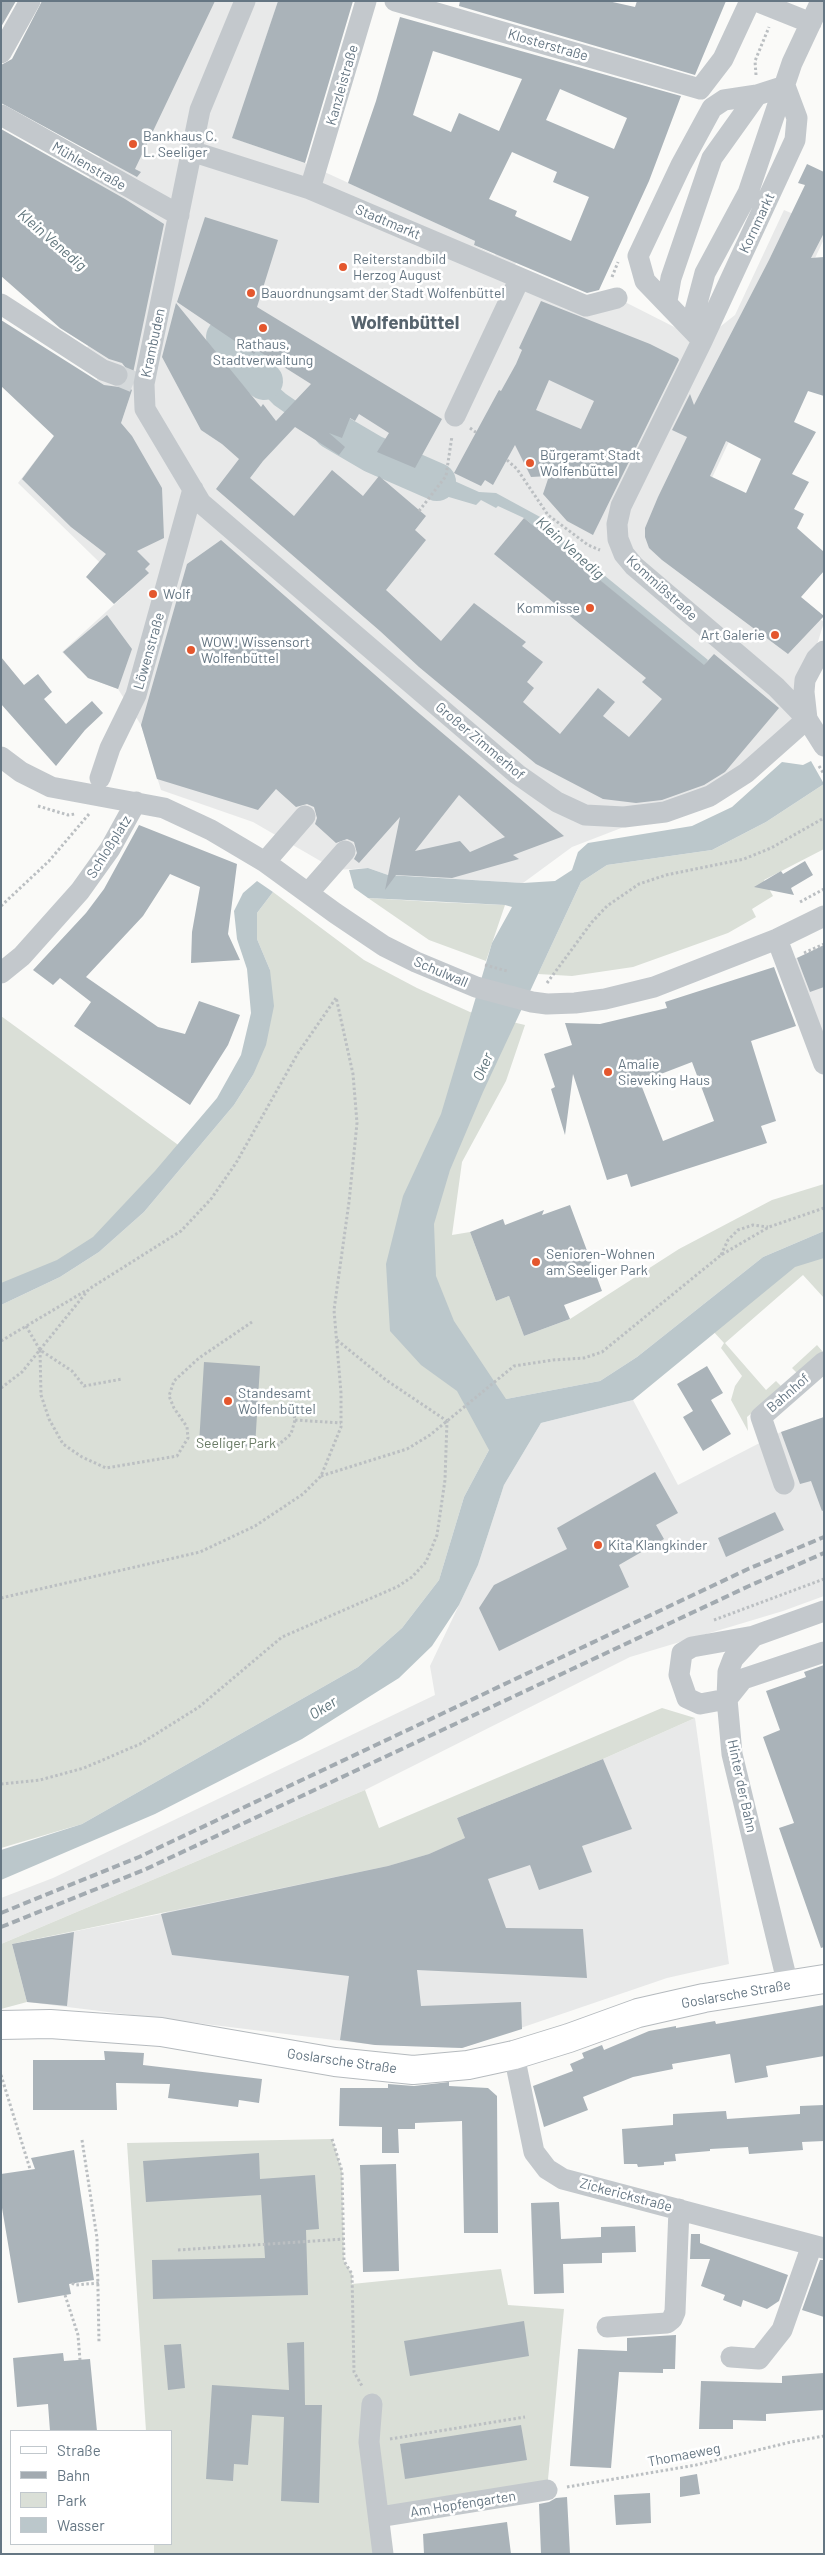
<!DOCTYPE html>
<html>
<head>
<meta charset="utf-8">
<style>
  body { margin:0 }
  #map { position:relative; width:825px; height:2555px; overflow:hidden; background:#fafaf8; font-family:Barlow,sans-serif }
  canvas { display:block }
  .frame { position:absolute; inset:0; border:2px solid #657683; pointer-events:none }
  .legend { position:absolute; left:10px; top:2430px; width:162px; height:115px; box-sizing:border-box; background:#fff; border:1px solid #c1c8cd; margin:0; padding:6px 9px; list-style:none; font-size:15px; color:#657683 }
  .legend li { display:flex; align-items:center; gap:10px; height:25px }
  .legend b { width:25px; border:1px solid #c1c8cd }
</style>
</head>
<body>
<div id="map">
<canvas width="825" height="2555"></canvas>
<div class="frame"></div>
<ul class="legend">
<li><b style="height:6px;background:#fff"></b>Straße</li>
<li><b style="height:6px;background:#a2aab0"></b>Bahn</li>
<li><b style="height:14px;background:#dadfd7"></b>Park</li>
<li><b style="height:14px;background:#bbc7cb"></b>Wasser</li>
</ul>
</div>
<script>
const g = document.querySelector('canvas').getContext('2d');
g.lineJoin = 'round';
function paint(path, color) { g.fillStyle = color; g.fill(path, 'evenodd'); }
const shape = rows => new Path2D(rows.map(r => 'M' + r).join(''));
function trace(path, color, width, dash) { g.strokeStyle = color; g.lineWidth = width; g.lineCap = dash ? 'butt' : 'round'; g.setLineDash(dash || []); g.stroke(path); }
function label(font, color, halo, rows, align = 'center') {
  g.font = font + ' Barlow,sans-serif'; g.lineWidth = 5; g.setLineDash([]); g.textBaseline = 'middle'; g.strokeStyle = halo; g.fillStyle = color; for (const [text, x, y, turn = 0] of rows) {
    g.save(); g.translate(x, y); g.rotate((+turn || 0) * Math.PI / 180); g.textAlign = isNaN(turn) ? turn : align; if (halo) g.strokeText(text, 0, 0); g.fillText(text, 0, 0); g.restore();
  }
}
paint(shape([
  [180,1,278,1,233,138,305,163,475,241,474,245,495,255,497,250,517,260,515,265,593,302,617,298,702,341,735,315,784,210,824,227,824,239,688,529,824,622,809,671,807,719,712,793,572,847,523,883,388,875,368,868,336,870,253,822,161,790,141,725,118,689,88,678,62,652,129,591,18,483,99,377,86,349,106,321,89,178],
  [824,946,824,1039,794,959],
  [633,1400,678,1485,781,1432,824,1417,824,1596,783,1611,630,1657,365,1790,1,1944,1,1898,53,1878,435,1695,430,1666,478,1565,504,1485,541,1423],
  [695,1718,729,1964,667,1978,462,2048,375,2045,27,2002,12,1944,161,1914,457,1818,603,1759]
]), '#e8e9e9');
paint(shape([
  [824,784,824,849,764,880,773,896,752,909,756,917,728,933,633,967,572,976,538,974,581,882,607,865,712,850,766,822],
  [273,892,364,960,417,988,470,1012,525,1025,506,1081,462,1162,452,1235,470,1232,496,1301,509,1296,524,1336,570,1319,679,1249,772,1200,824,1184,824,1231,763,1257,637,1357,600,1381,506,1399,489,1450,464,1497,439,1580,402,1628,358,1667,82,1824,1,1848,1,1305,60,1277,99,1252,144,1212,234,1105,253,1075,270,970,257,939,257,913],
  [368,898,435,902,505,905,486,961,429,940],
  [1,1016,181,1147,76,1257,1,1290],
  [824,1236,824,1298,803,1275,725,1343,766,1390,776,1381,782,1387,747,1417,748,1431,731,1400,735,1386,742,1376,721,1348,724,1343,700,1317],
  [817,1345,823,1352,798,1374,792,1368],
  [662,1708,695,1718,603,1759,457,1818,465,1838,429,1854,388,1866,12,1944,27,2002,1,2009,1,1944,365,1790,379,1828],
  [332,2139,342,2171,344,2261,352,2274,352,2284,501,2269,508,2305,564,2309,547,2490,379,2517,381,2554,154,2554,154,2544,171,2544,171,2431,146,2431,127,2143]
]), '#dadfd7');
paint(shape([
  [214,331,286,394,381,459,441,475,479,492,496,493,542,518,583,558,708,660,704,666,524,518,498,506,496,508,481,500,476,505,374,475,274,405,213,343],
  [811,761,824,784,766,822,712,850,607,865,581,882,483,1092,450,1170,434,1224,436,1276,454,1321,506,1399,600,1381,637,1357,763,1257,824,1231,824,1258,795,1267,633,1400,541,1423,504,1485,478,1565,459,1605,432,1646,399,1678,302,1739,155,1814,1,1880,1,1850,82,1824,358,1667,402,1628,439,1580,464,1497,489,1450,457,1391,421,1365,390,1331,386,1264,403,1196,441,1114,492,943,512,907,505,905,368,898,354,888,349,870,368,868,388,875,523,883,555,881,572,870,578,852,588,843,692,826,732,807,782,762,803,765],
  [257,881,273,892,257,913,257,939,270,970,274,1006,266,1045,253,1075,234,1105,144,1212,99,1252,60,1277,1,1305,1,1283,57,1260,93,1237,155,1171,217,1098,241,1055,251,1013,247,969,237,939,234,911,243,893]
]), '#bbc7cb');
trace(shape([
  [225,337,264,381],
  [332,430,373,454,437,482]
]), '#bbc7cb', 38);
paint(shape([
  [1,1,16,1,1,27],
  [42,1,215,1,135,169,141,172,137,177,1,103,1,65,12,59],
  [278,1,353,1,305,163,232,138],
  [460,1,608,1,635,7,637,1,726,1,695,75,459,6],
  [400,17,681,96,649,181,599,290,587,293,474,245,475,241,348,183,376,101],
  [433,51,522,79,499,131,459,113,451,132,413,115],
  [560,89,627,118,614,149,546,120],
  [512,152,557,172,553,182,589,197,571,241,515,216,517,211,489,199],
  [1,129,125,199,164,224,133,373,128,387,132,390,121,423,132,436,162,488,164,538,137,551,150,564,145,569,149,573,114,604,86,577,106,554,71,527,22,479,54,436,1,386,1,320,104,385,119,387,125,385,129,380,129,372,122,363,109,359,60,328,1,276],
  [807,164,824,172,824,233,811,258,824,257,824,396,808,391,794,422,816,432,792,474,809,482,794,509,804,514,797,528,824,552,824,571,801,597,824,616,788,654,662,560,649,548,645,537,645,528,658,497,687,437,672,430,690,394,694,405,769,260,805,185,798,183],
  [726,441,761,459,746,493,710,476],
  [205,217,278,240,257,307,442,419,415,468,377,452,389,433,359,414,355,421,350,418,342,438,329,433,345,447,339,455,295,427,263,461,250,478,294,516,332,470,363,496,379,476,426,516,415,530,426,540,386,590,441,641,474,603,526,642,522,646,543,662,527,682,534,688,523,702,560,734,598,688,615,702,603,716,629,737,662,699,642,682,646,678,494,554,524,518,704,665,714,654,779,708,725,772,704,785,662,800,636,803,603,799,536,764,419,667,380,631,216,489,239,459,222,444,201,430,162,357,176,303,261,407,263,404,276,421,311,384,257,350,254,354,177,302],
  [541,301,650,344,678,358,679,360,593,535,567,521,543,494,549,476,531,477,515,445,493,485,485,480,481,486,454,473,499,390,501,391,516,364,522,350,519,348],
  [549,380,594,401,581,429,536,410],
  [221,540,414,709,564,836,513,855,519,859,452,878,396,875,385,890,400,817,359,863,354,859,357,853,354,842,347,839,336,843,315,824,317,818,314,807,307,804,296,807,276,789,258,810,157,779,141,725,187,564],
  [459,795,505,837,470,852,460,841,415,851],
  [107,615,132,649,118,689,88,678,63,652],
  [1,657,24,685,38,674,52,692,44,699,66,724,92,701,103,713,85,730,56,766,1,704],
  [139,825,237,864,228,934,240,960,191,963,192,932,200,887,170,874,143,916,86,977,158,1027,185,1034,199,1001,240,1015,228,1045,190,1105,74,1026,91,1002,60,978,53,985,33,970,86,913,104,889],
  [805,861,813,875,791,888,794,895,754,887,781,871,783,874],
  [824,945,824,987,810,992,797,958],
  [774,967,796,1026,751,1041,776,1121,761,1126,767,1143,631,1187,627,1174,607,1180,573,1074,565,1135,551,1089,555,1087,544,1054,572,1045,565,1023,600,1024,667,1008,665,1002],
  [692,1062,714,1121,663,1141,640,1082],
  [570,1205,602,1291,564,1305,570,1319,524,1336,509,1296,496,1301,470,1232,503,1219,505,1225,544,1210,542,1215],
  [204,1362,260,1366,255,1447,199,1444],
  [707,1366,723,1393,711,1400,731,1434,703,1451,683,1417,693,1411,677,1384],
  [824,1417,824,1510,822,1511,811,1481,800,1484,781,1432],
  [655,1472,678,1513,656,1525,664,1539,619,1565,629,1587,499,1651,479,1608,494,1585,567,1549,557,1528],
  [775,1512,784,1530,726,1557,718,1538],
  [824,1665,824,1947,821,1948,779,1828,794,1823,763,1737,780,1730,766,1691,806,1677,804,1672],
  [603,1759,632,1829,582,1846,592,1872,539,1890,530,1865,488,1879,506,1928,583,1929,587,1978,417,1970,421,2006,521,2002,522,2029,462,2048,375,2045,340,2040,349,1976,172,1955,161,1914,388,1866,429,1854,465,1838,457,1818],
  [74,1932,67,2006,27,2002,12,1944],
  [824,2005,824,2056,766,2066,768,2077,735,2083,730,2054,672,2064,673,2069,633,2077,583,2097,588,2110,544,2127,533,2086,573,2071,570,2064,584,2058,582,2053,602,2045,604,2050,649,2031,676,2026,676,2028,715,2021,716,2024],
  [104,2051,144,2053,143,2065,262,2079,259,2103,239,2100,238,2107,168,2098,170,2084,116,2083,117,2110,33,2110,33,2060,105,2060],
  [449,2082,449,2086,488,2088,497,2096,498,2233,464,2233,462,2121,415,2123,415,2129,398,2129,399,2153,382,2153,382,2127,339,2126,340,2088,388,2088,388,2084,414,2086],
  [824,2105,824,2141,802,2142,803,2150,749,2154,748,2147,710,2149,710,2151,675,2154,676,2161,664,2162,664,2165,638,2167,637,2164,624,2164,622,2129,673,2125,673,2114,726,2111,727,2119,800,2114,800,2106],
  [74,2150,94,2280,69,2284,71,2294,18,2303,1,2202,1,2174,35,2169,31,2158],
  [259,2153,260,2179,315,2175,319,2229,306,2230,308,2295,153,2299,152,2260,265,2258,261,2195,146,2202,143,2161],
  [396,2164,399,2271,363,2272,360,2165],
  [559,2202,561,2239,601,2237,601,2227,635,2226,636,2252,602,2253,602,2243,602,2263,563,2264,564,2293,534,2294,531,2203],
  [691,2234,700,2234,700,2243,788,2275,779,2301,767,2309,743,2300,741,2307,723,2300,725,2295,701,2286,710,2259,690,2259],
  [820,2260,824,2260,824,2317,802,2310],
  [524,2321,529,2356,410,2376,404,2341],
  [676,2335,675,2369,663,2369,663,2373,619,2372,611,2468,570,2466,578,2349,627,2351,627,2338],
  [304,2342,305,2405,322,2405,319,2503,281,2501,284,2417,252,2415,248,2465,234,2464,233,2481,206,2479,212,2385,289,2390,287,2343],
  [181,2344,185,2388,168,2390,164,2345],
  [63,2353,64,2361,90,2359,97,2431,50,2431,48,2404,17,2407,13,2358],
  [824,2373,824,2410,766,2414,766,2421,733,2420,733,2429,699,2429,701,2381,782,2383,782,2376],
  [521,2425,527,2460,405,2479,400,2444],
  [697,2474,700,2494,680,2497,680,2477],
  [650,2493,651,2523,616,2525,614,2495],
  [567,2497,570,2554,541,2554,539,2504,549,2502,556,2498],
  [507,2522,511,2554,424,2554,423,2534]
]), '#aab3b9');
trace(shape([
  [117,375,134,382]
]), '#d5d9db', 21, [21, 11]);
const major = shape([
  [1,2025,50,2024,161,2032,335,2062,413,2070,468,2065,514,2055,569,2038,638,2013,704,1998,824,1979]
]);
trace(major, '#b5babe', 30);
trace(shape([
  [756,75,755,61,769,27],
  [612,277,618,262],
  [470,428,477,433],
  [507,460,517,469,548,515,588,545,600,550],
  [419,511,446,476,452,436],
  [819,766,824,774],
  [38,806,68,815,75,814],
  [800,902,824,889],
  [1,906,49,861,89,814],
  [804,953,824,944],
  [485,965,507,971],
  [547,983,592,922,607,906,639,884,666,875,744,859,771,848,824,818],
  [721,1255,728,1240,738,1230,753,1225,768,1227],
  [26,1326,40,1350,72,1371,84,1386,122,1379],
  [337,1340,386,1380,447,1421],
  [1,1341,87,1290],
  [40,1350,41,1395,49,1419,63,1444,82,1457,106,1468,177,1456,188,1438,187,1427,174,1408,169,1396,174,1381,199,1358,252,1322],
  [1,1388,22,1372,89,1289,181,1231,211,1199,236,1163,298,1053,336,998],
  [295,1420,341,1423],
  [277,1446,291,1434,295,1420,291,1401,282,1392],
  [321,1476,407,1449,430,1435,514,1366,553,1360,584,1358,602,1352,721,1255,769,1227,824,1208],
  [1,1598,200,1552,255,1526,303,1494,321,1476,341,1427,341,1393,334,1310,349,1202,357,1123,353,1074,336,997],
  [714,1620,824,1579],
  [1,1784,40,1780,84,1768,140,1744,199,1707,282,1637,397,1587,412,1577,426,1562,437,1535,445,1480,447,1421],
  [1,2075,30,2169],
  [332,2139,342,2171,344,2261,352,2274,354,2372,362,2386],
  [82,2140,97,2238,99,2343],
  [178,2250,344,2239],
  [72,2283,75,2285,99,2283],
  [65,2295,78,2335,80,2360],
  [390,2439,525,2417],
  [567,2487,696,2465,791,2442,824,2436]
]), '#bbbfc2', 3, [2.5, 2.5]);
trace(shape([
  [245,1,200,110,144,384,145,409,201,503,517,774,557,802,585,815,624,817,665,812,710,796,746,773,807,719],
  [395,1,700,89,723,59,750,1],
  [756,1,811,23],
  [1,53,30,1],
  [785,86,797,118,795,140,702,341,621,506,617,524,618,539,624,554,634,566,776,687,807,719,824,746],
  [1,115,179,215],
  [191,151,310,189,586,306,617,298],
  [310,189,366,1],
  [667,301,671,278,712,158,757,95],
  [1,304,103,370,117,375],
  [691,326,705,273,748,193,792,63,821,1],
  [697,335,645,281,638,256,681,165,712,108,724,100,757,95,785,86],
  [455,416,520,278],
  [807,719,804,692,805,680,816,659,824,651],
  [1,757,21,772,51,787,164,808,211,830,265,862,335,913,384,946,416,962,476,987,532,1002,547,1004,575,1003,605,999,654,987,777,939,824,916],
  [100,778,110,748,136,695,193,489],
  [265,862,305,816],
  [308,893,345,851],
  [777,939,824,1064],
  [1,973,22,956,80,891,110,849,136,802],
  [784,1484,761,1417,824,1362],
  [754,1636,692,1647,682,1653,679,1675,687,1698,700,1704,727,1699,743,1679,824,1652],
  [788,1985,732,1754,727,1699,728,1672,733,1659,754,1636,824,1611],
  [514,2055,534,2152,547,2169,563,2179,824,2248],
  [607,2327,667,2323,672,2319,675,2312,679,2209],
  [731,2357,759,2359,782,2330,812,2245],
  [372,2404,369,2442,383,2554],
  [379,2517,547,2490]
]), '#c3c8cc', 21);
trace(major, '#fff', 28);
trace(shape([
  [1,1913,139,1857,748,1569,824,1537],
  [1,1927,144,1870,749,1586,824,1553]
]), '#a2aab0', 4, [8, 4]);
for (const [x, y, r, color] of [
  [133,144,5,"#e4572e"],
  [343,267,5,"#e4572e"],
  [251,293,5,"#e4572e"],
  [263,328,5,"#e4572e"],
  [530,463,5,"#e4572e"],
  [153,594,5,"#e4572e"],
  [590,608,5,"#e4572e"],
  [775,635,5,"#e4572e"],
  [191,650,5,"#e4572e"],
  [608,1072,5,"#e4572e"],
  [536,1262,5,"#e4572e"],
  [228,1401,5,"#e4572e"],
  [598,1545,5,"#e4572e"]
]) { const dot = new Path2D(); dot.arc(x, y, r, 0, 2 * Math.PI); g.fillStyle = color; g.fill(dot); trace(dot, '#fff', 2); }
label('14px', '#657683', '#fff', [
  ["Klosterstraße",548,45,16],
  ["Kanzleistraße",342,85,-74],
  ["Mühlenstraße",89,166,30],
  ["Stadtmarkt",388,222,23],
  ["Kornmarkt",757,223,-65],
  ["Krambuden",153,343,-78],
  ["Kommißstraße",662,588,42],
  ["Löwenstraße",149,651,-74],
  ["Großer Zimmerhof",480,741,40],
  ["Schloßplatz",109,847,-58],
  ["Schulwall",441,972,23],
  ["Bahnhof",788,1393,-41],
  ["Hinter der Bahn",742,1786,78],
  ["Goslarsche Straße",736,1994,-10],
  ["Goslarsche Straße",342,2061,8],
  ["Zickerickstraße",626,2195,15],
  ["Thomaeweg",684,2455,-11],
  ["Am Hopfengarten",463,2504,-9]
]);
label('14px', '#657683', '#fff', [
  ["Bankhaus C.",143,136],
  ["L. Seeliger",143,152],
  ["Reiterstandbild",353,259],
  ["Herzog August",353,275],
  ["Bauordnungsamt der Stadt Wolfenbüttel",261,293],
  ["Rathaus,",263,344,"center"],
  ["Stadtverwaltung",263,360,"center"],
  ["Bürgeramt Stadt",540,455],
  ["Wolfenbüttel",540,471],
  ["Wolf",163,594],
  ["Kommisse",580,608,"right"],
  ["Art Galerie",765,635,"right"],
  ["WOW! Wissensort",201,642],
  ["Wolfenbüttel",201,658],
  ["Amalie",618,1064],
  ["Sieveking Haus",618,1080],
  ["Senioren-Wohnen",546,1254],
  ["am Seeliger Park",546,1270],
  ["Standesamt",238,1393],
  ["Wolfenbüttel",238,1409],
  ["Kita Klangkinder",608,1545]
], 'left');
label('14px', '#687a64', '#fff', [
  ["Seeliger Park",236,1443]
]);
label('italic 15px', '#60757c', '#fff', [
  ["Klein Venedig",52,240,41],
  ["Klein Venedig",570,548,42],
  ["Oker",483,1067,-66],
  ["Oker",323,1708,-32]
]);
label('bold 19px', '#57646e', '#fff', [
  ["Wolfenbüttel",405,323]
]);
</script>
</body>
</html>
